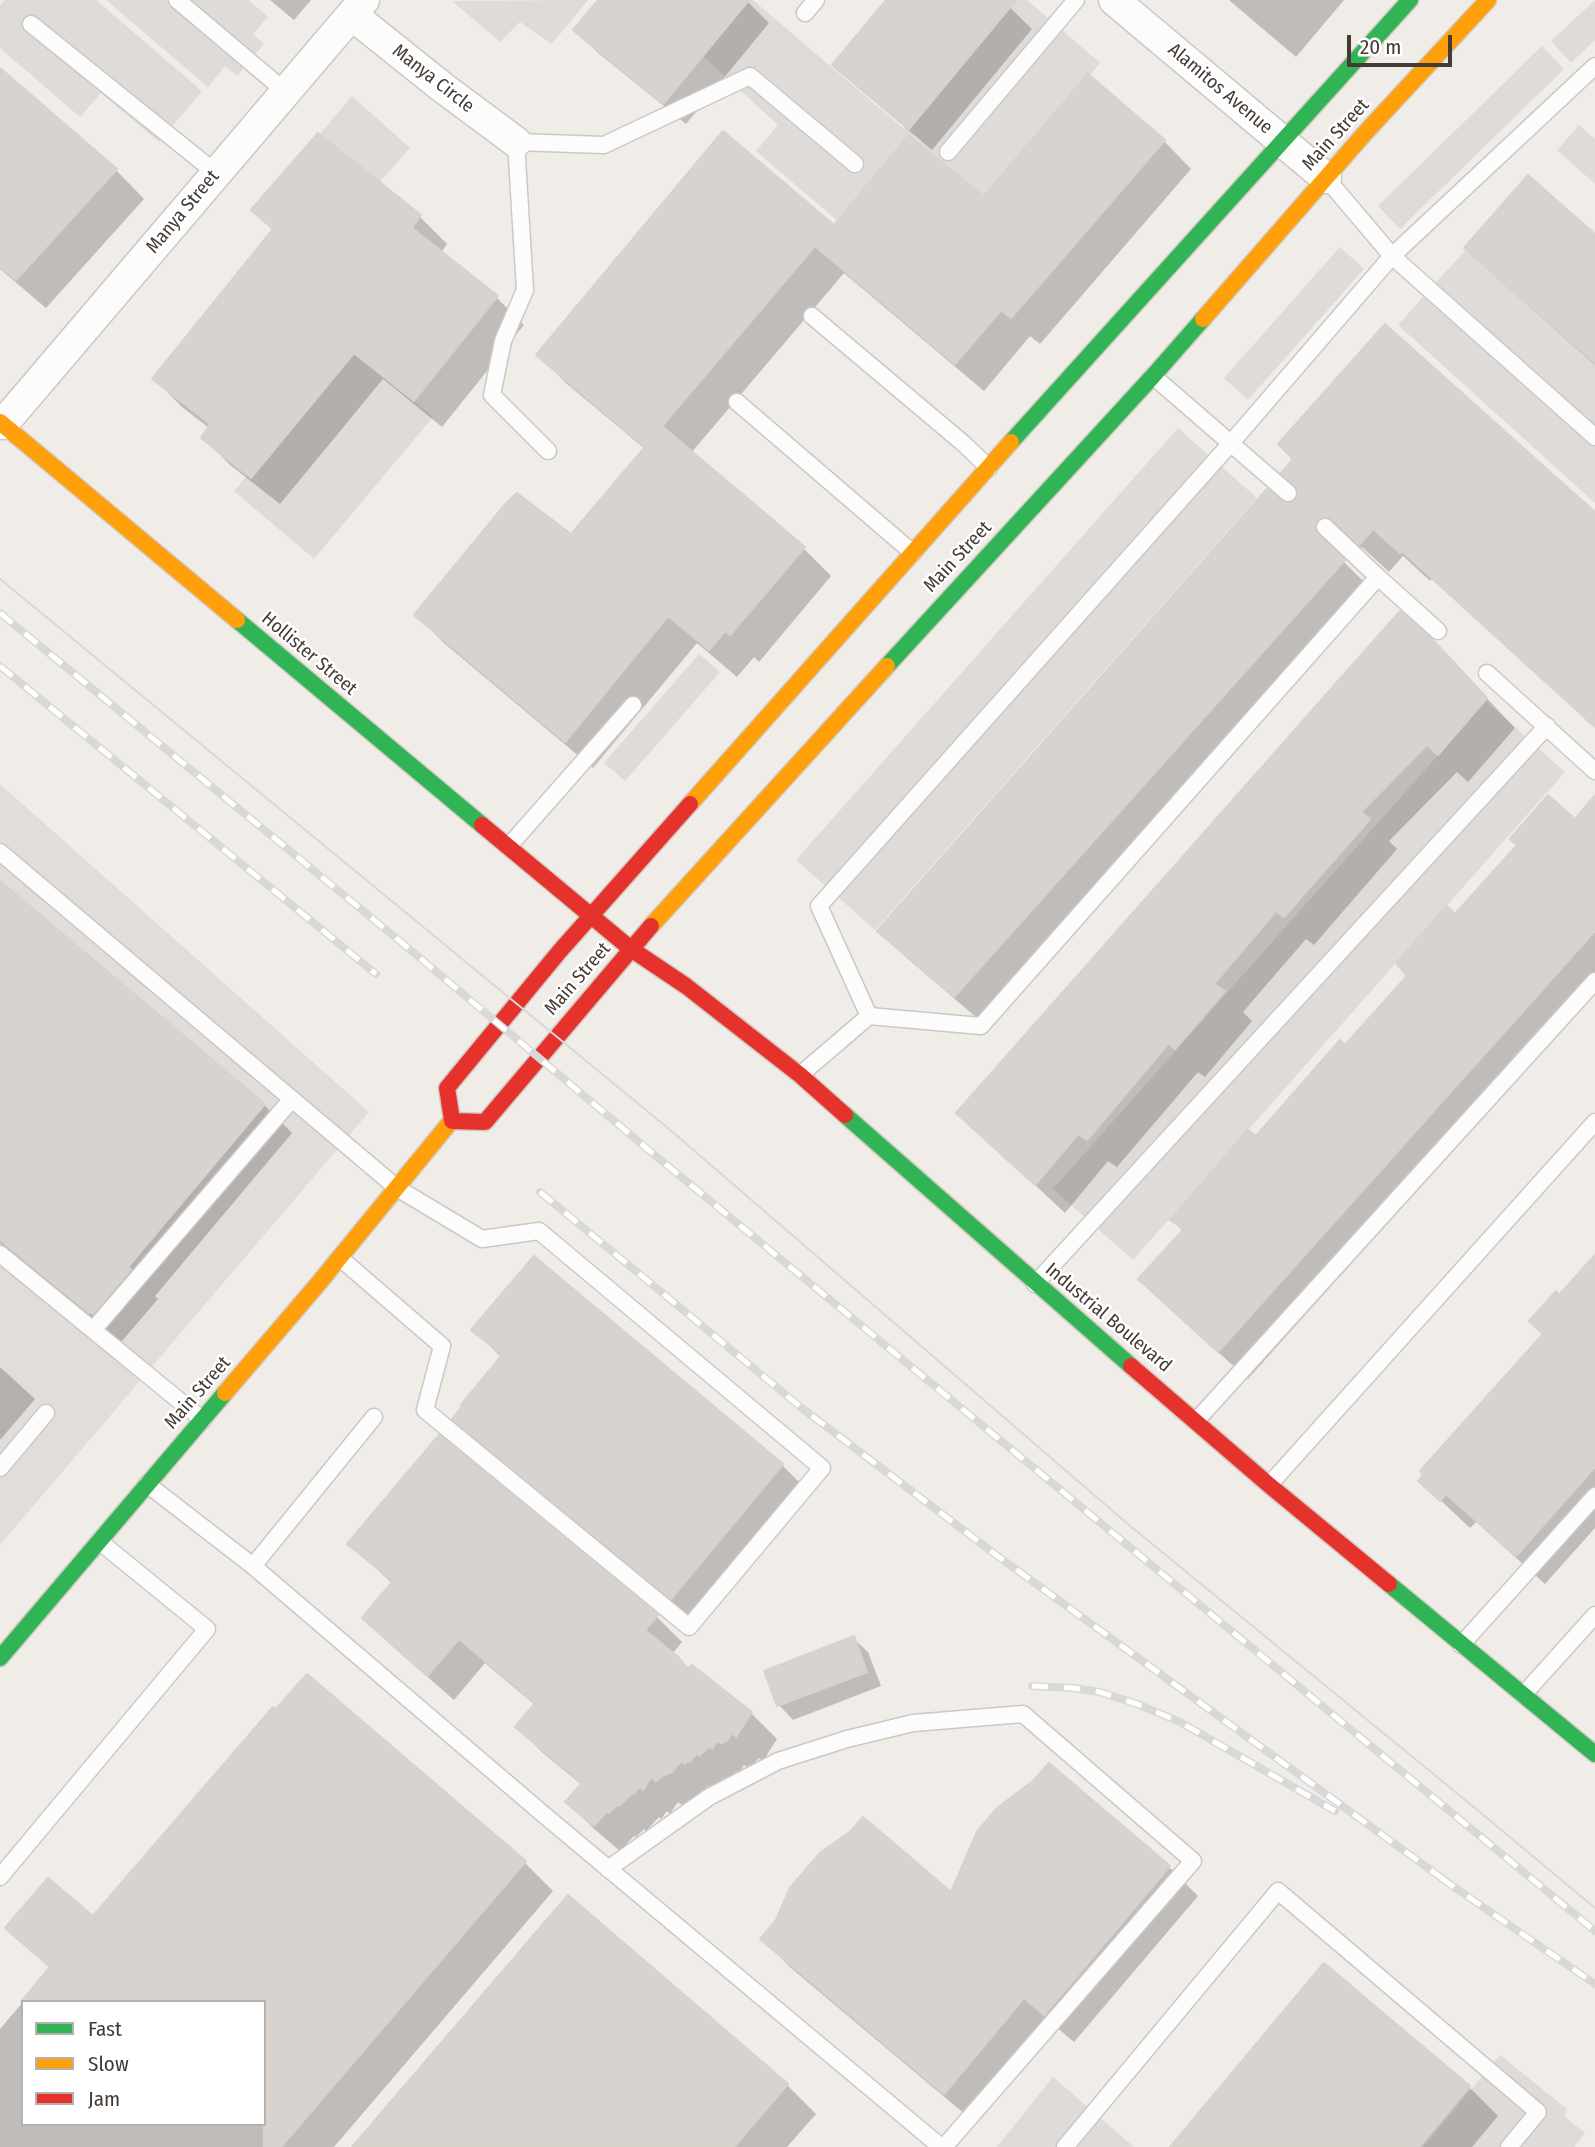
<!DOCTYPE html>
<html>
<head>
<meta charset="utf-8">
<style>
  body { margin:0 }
  #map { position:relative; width:1595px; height:2147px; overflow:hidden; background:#f0ece8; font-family:"Fira Sans Condensed",sans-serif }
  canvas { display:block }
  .legend { position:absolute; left:21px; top:2000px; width:245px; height:126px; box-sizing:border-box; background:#fff; border:2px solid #b5b1ae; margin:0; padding:9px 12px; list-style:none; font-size:21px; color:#463b34 }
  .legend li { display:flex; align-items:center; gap:14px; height:35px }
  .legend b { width:35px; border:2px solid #b5b1ae }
  .scale { position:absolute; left:1347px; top:35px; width:105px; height:32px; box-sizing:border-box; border:4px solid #463b34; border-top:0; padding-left:9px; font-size:21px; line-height:24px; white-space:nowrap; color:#463b34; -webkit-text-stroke:5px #fff; paint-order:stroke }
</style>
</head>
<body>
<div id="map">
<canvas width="1595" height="2147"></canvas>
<ul class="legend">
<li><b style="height:9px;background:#30b455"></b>Fast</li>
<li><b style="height:9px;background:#ff9f0a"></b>Slow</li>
<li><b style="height:9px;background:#e5322d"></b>Jam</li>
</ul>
<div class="scale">20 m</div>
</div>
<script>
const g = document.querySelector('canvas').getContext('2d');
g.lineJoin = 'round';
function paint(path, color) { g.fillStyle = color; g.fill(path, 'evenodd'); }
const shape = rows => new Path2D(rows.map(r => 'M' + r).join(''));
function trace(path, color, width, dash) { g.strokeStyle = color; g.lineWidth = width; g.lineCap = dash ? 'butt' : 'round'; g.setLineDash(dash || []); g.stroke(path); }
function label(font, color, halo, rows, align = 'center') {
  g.font = font + ' "Fira Sans Condensed",sans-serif'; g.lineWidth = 5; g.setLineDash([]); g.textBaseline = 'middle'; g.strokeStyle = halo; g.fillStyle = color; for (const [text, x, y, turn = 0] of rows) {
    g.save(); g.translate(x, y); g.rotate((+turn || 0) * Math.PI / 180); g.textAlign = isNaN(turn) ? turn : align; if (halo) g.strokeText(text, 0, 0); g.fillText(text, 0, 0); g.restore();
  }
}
paint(shape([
  [0,784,369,1112,0,1545]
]), '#e3ddd9');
paint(shape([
  [5,0,96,0,202,91,159,142,101,93,80,117,0,48,0,5],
  [106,0,249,0,268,17,253,34,264,44,237,76,225,66,208,87],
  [588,0,552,44,520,22,500,42,452,1],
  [748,0,753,0,904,129,1015,0,1027,0,1100,63,988,198,910,134,839,222,756,151,778,125,703,56],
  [1595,0,1595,40,1571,63,1551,41],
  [1542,46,1564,69,1400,229,1378,206],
  [352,96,410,148,315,254,257,209],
  [1579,125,1595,139,1595,184,1557,150],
  [1471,244,1595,357,1595,503,1398,325],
  [1340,247,1364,269,1248,400,1224,378],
  [354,350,433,417,314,559,234,491],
  [1178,428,1257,498,875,930,796,860],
  [699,654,720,672,625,781,604,763],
  [1486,701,1565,772,1133,1260,1053,1189],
  [1500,2055,1567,2109,1565,2117,1585,2133,1574,2147,1423,2147],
  [1053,2077,1134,2147,997,2147]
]), '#dfdbd8');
paint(shape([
  [270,0,311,0,294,20],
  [600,0,746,0,769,23,686,124,597,52,576,30],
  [889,0,1002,0,1032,29,932,150,856,86,834,65],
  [1229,0,1344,0,1296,57],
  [0,70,116,170,144,199,46,308,0,269],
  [1164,141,1191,169,1040,344,1030,336,984,391,844,273,691,453,803,548,831,576,759,662,754,657,737,677,697,643,593,768,444,643,416,615,571,536,645,449,566,383,538,355,834,227,984,199],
  [253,210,420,217,447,244,441,253,497,298,524,325,442,427,383,379,280,504,230,465,203,437,209,428,182,407,154,379,274,231],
  [1595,236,1595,365,1495,276,1466,248],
  [1285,505,1595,514,1595,727,1432,578,1430,581,1403,556,1389,572,1363,548,1352,545,1343,553,1343,561,1372,590,984,1024,908,959,879,931],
  [1461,671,1515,728,1468,782,1457,772,1389,841,1397,849,1314,945,1306,939,1243,1012,1252,1021,1205,1077,1198,1072,1117,1167,1108,1161,1065,1213,988,1141],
  [1595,798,1595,991,1248,1379,1169,1308,1140,1279,1184,1232,1172,1220,1257,1138,1345,1048,1410,976,1455,916,1575,821],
  [0,884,264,1105,292,1133,155,1296,158,1299,122,1341,119,1339,118,1340,0,1243],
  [534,1258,782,1465,811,1494,701,1626,483,1447,455,1419,502,1358,474,1330],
  [1595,1258,1595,1528,1545,1584,1476,1522,1470,1528,1420,1481,1545,1334,1559,1298],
  [0,1367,35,1399,0,1440],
  [349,1544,656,1616,682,1642,672,1654,689,1671,751,1713,777,1739,763,1761,759,1758,749,1769,744,1765,739,1773,737,1771,726,1781,723,1778,717,1786,715,1785,712,1789,708,1786,698,1797,690,1800,683,1806,678,1802,670,1814,667,1811,661,1819,659,1817,646,1831,644,1829,636,1837,634,1836,620,1851,593,1828,568,1802,582,1785,543,1753,517,1727,535,1705,485,1663,454,1700,390,1644,364,1618,393,1584],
  [853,1638,868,1652,881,1686,793,1720,779,1705],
  [1049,1766,1169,1867,1198,1896,1074,2042,1054,2025,973,2121,791,1968,762,1939,951,1894],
  [524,1862,553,1891,334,2147,0,2147,0,2029,23,2002,23,2124,264,2124,264,2002,51,1969,8,1928],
  [1324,1966,1469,2087,1498,2116,1472,2147,1172,2147],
  [787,2085,816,2114,787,2147,355,2147]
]), '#0003');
const building = shape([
  [598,0,749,0,663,104,573,30,598,0],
  [886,0,1016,0,909,129,832,65,886,0],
  [0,68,117,169,16,280,0,267,0,68],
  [1088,74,1165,140,1011,318,1001,310,955,364,815,246,662,426,805,547,730,635,725,631,709,650,668,616,565,742,414,615,507,502,517,493,571,534,645,447,536,355,723,131,834,225,909,135,984,196,1088,74],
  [318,133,421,215,412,228,498,296,414,401,354,353,251,478,201,438,210,424,152,379,273,229,251,210,318,133],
  [1528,175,1595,234,1595,363,1464,248,1528,175],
  [1385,324,1595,512,1595,727,1402,551,1400,553,1373,529,1359,545,1332,519,1327,517,1321,517,1315,524,1315,531,1345,560,954,997,877,931,1267,489,1285,503,1292,503,1296,499,1298,489,1281,473,1293,459,1278,444,1385,324],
  [1400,611,1433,640,1487,698,1438,755,1427,745,1361,812,1370,819,1284,917,1276,911,1214,984,1225,991,1175,1049,1168,1044,1087,1140,1078,1134,1035,1185,956,1113,1400,611],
  [1548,795,1575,819,1595,795,1595,931,1218,1352,1138,1279,1184,1229,1170,1220,1248,1130,1256,1136,1340,1040,1345,1045,1407,976,1396,963,1447,906,1455,914,1517,845,1510,839,1548,795],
  [0,881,265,1104,128,1267,131,1269,93,1314,90,1312,89,1313,0,1240,0,881],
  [1595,1255,1595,1467,1516,1556,1446,1494,1440,1501,1418,1481,1423,1475,1420,1471,1543,1334,1529,1321,1556,1291,1559,1295,1595,1255],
  [534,1256,783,1464,671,1599,452,1419,462,1406,461,1405,502,1355,471,1330,534,1256],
  [439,1435,658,1615,645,1630,678,1657,688,1669,692,1665,752,1712,736,1737,732,1733,727,1741,725,1740,722,1744,718,1740,712,1749,710,1746,699,1756,697,1753,690,1762,688,1760,685,1764,681,1761,672,1772,664,1775,656,1781,651,1777,643,1790,640,1786,634,1794,632,1793,619,1806,617,1805,609,1813,607,1811,594,1826,565,1802,582,1783,515,1727,535,1703,459,1639,427,1676,362,1618,393,1581,347,1544,439,1435],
  [854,1636,867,1672,777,1706,764,1671,854,1636],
  [307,1674,526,1861,281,2147,264,2147,264,2002,21,2002,50,1967,5,1928,48,1878,93,1916,273,1707,276,1709,307,1674],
  [1049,1763,1170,1866,1044,2015,1024,1998,944,2094,760,1939,776,1920,790,1888,821,1852,851,1831,863,1817,951,1892,977,1832,997,1808,1034,1780,1049,1763],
  [568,1895,788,2084,734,2147,352,2147,568,1895],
  [1324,1963,1470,2086,1419,2147,1170,2147,1324,1963]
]);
paint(building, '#d8d3cf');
trace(building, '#d8d2cd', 2);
const lane = shape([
  [177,0,286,92],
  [805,13,816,0],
  [31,24,216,173],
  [948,152,1076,0],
  [1326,178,1392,256,1595,437],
  [812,316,964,444,989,468],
  [1153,376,1288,493],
  [737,402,913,553],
  [548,451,492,395,503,341,525,290,516,142,604,145,750,76,855,164],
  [1325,527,1378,577],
  [1487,673,1595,771],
  [509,846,633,705],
  [0,852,397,1188,482,1239,539,1231,822,1468,689,1627,425,1410,442,1346,340,1258],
  [869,1016,981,1026,1378,577,1438,631],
  [800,1075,869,1016,819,906,1231,443,1392,256,1595,66],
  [0,1254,203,1420],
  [1035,1284,1547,726],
  [93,1330,292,1099],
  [1196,1421,1595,981],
  [0,1468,46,1413],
  [147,1484,253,1566,374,1417],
  [1269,1485,1595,1122],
  [253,1566,543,1814,941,2147],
  [1461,1645,1595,1496],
  [1523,1695,1595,1615],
  [608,1869,709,1797,778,1761,847,1739,913,1723,1023,1714,1193,1861,944,2147],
  [0,1877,207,1629,99,1541],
  [1065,2147,1278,1891,1538,2112,1509,2147]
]);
const street = shape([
  [1114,0,1326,178],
  [352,15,442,87,516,142],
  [3,424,364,0]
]);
const fast = shape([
  [1011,442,1410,0],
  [237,620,482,825],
  [887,666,1153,376,1203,319],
  [845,1115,1131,1366],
  [1389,1584,1595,1754],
  [0,1658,225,1393]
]);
const slow = shape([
  [1203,319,1365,133,1488,0],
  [0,422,237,620],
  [690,804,1011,442],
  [651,926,887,666],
  [225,1393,318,1284,452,1120]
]);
const jam = shape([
  [482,825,631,949,686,986,800,1075,845,1115],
  [452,1120,447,1088,559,952,690,804],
  [452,1121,485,1122,651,926],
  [1131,1366,1269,1485,1389,1584]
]);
trace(lane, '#ccc8c4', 19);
trace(street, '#ccc8c4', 33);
trace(fast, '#d1c9bf', 19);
trace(slow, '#d1c9bf', 19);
trace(jam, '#d1c9bf', 19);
trace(lane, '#fdfcfc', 16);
trace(street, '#fdfcfc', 30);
trace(fast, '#30b455', 16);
trace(slow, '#ff9f0a', 16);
trace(jam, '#e5322d', 16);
trace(shape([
  [0,579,669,1129,1129,1525,1475,1808,1595,1908]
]), '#d9d8d8', 2);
const rail = shape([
  [0,613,401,942,651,1152,1595,1931],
  [0,666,376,974],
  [540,1192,803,1409,999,1557,1450,1884],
  [1032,1686,1073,1688,1100,1692,1137,1704,1180,1722,1335,1811],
  [1441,1878,1595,1984]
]);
trace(rail, '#d9d8d8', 8);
trace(rail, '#fff', 5, [16]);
label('19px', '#463b34', '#fff', [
  ["Manya Circle",433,79,38],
  ["Alamitos Avenue",1220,89,40],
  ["Main Street",1336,135,-48],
  ["Manya Street",183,212,-50],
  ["Main Street",958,557,-47],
  ["Hollister Street",309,654,40],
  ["Main Street",578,979,-49],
  ["Industrial Boulevard",1108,1318,40],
  ["Main Street",198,1393,-49]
]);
</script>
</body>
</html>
